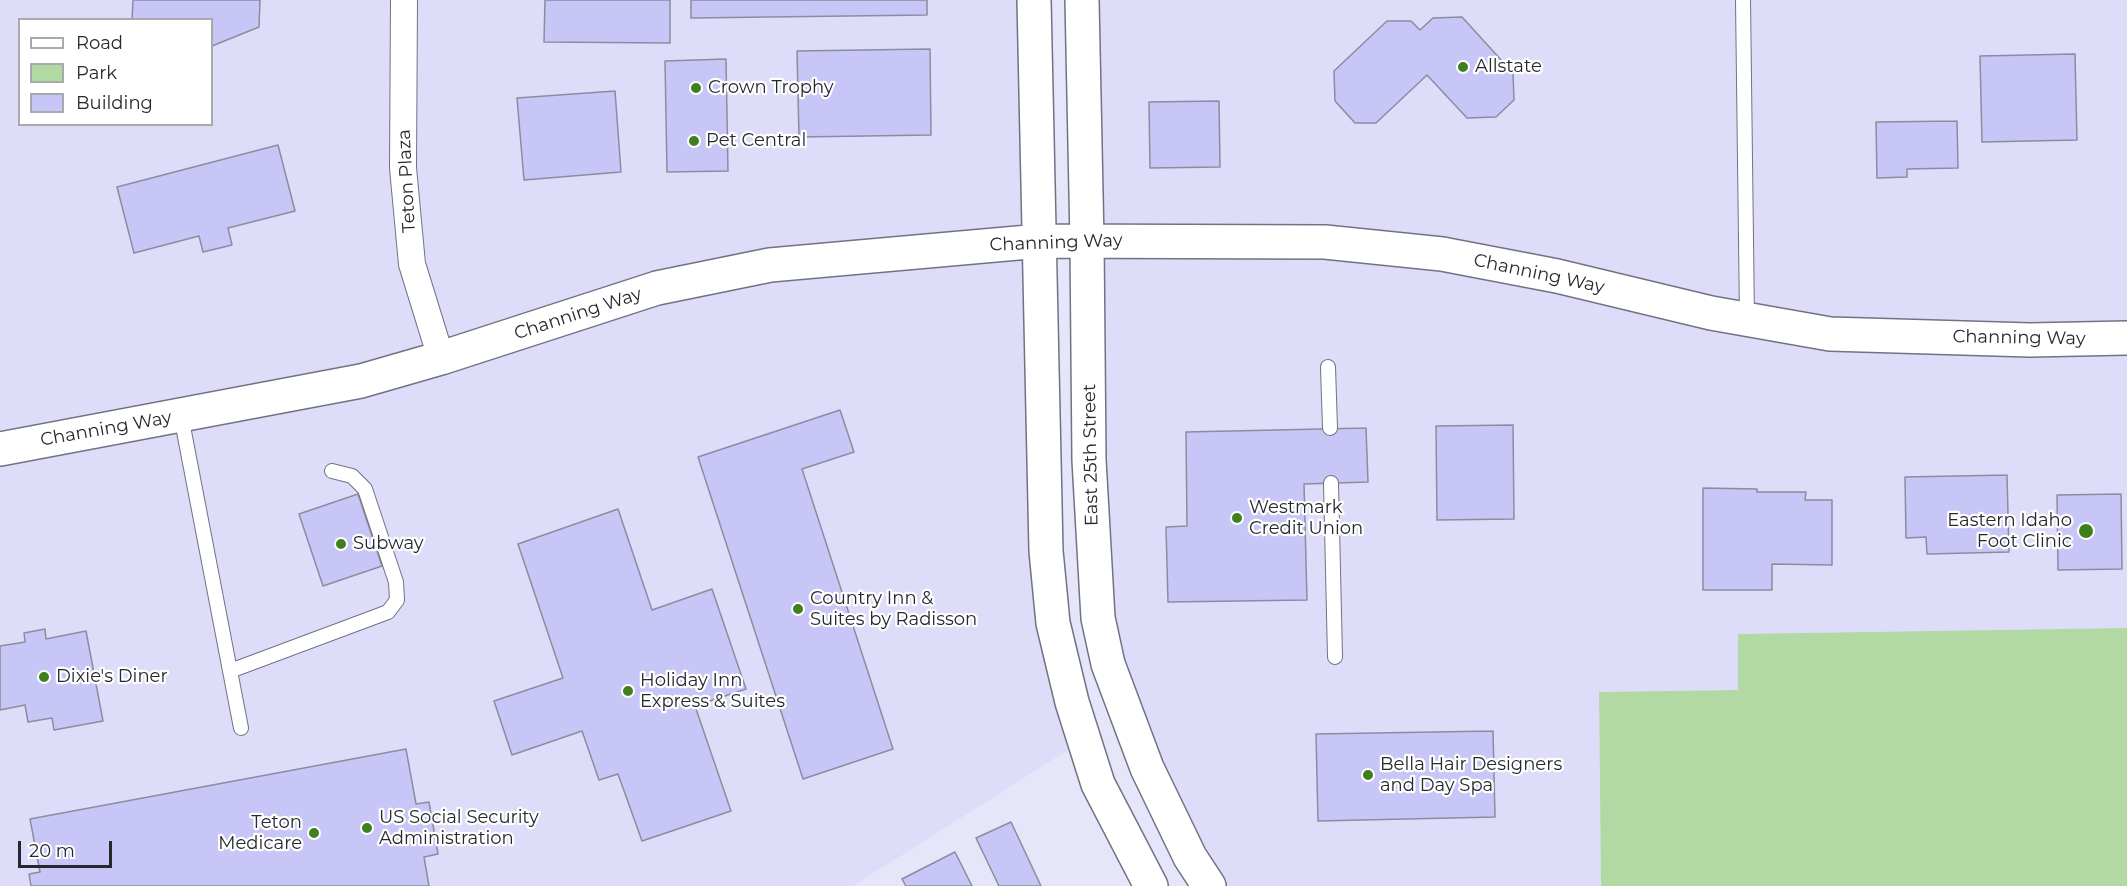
<!DOCTYPE html>
<html>
<head>
<meta charset="utf-8">
<style>
  body { margin:0 }
  #map { position:relative; width:2127px; height:886px; overflow:hidden; background:#e6e6fa; font-family:Montserrat,sans-serif }
  canvas { display:block }
  .legend { position:absolute; left:18px; top:18px; width:195px; height:108px; box-sizing:border-box; background:#fff; border:2px solid #a9a9ab; margin:0; padding:8px 10px; list-style:none; font-size:18px; color:#27272e }
  .legend li { display:flex; align-items:center; gap:12px; height:30px }
  .legend b { width:30px; border:2px solid #a9a9ab }
  .scale { position:absolute; left:18px; top:841px; width:94px; height:27px; box-sizing:border-box; border:3px solid #27272e; border-top:0; padding-left:8px; font-size:18px; line-height:21px; white-space:nowrap; color:#27272e; -webkit-text-stroke:4px #fff; paint-order:stroke }
</style>
</head>
<body>
<div id="map">
<canvas width="2127" height="886"></canvas>
<ul class="legend">
<li><b style="height:8px;background:#fff"></b>Road</li>
<li><b style="height:16px;background:#b2d8a3"></b>Park</li>
<li><b style="height:16px;background:#c7c6f6"></b>Building</li>
</ul>
<div class="scale">20 m</div>
</div>
<script>
const g = document.querySelector('canvas').getContext('2d');
g.lineJoin = 'round';
function paint(path, color) { g.fillStyle = color; g.fill(path, 'evenodd'); }
const shape = rows => new Path2D(rows.map(r => 'M' + r).join(''));
function trace(path, color, width, dash) { g.strokeStyle = color; g.lineWidth = width; g.lineCap = dash ? 'butt' : 'round'; g.setLineDash(dash || []); g.stroke(path); }
function label(font, color, halo, rows, align = 'center') {
  g.font = font + ' Montserrat,sans-serif'; g.lineWidth = 4.5; g.setLineDash([]); g.textBaseline = 'middle'; g.strokeStyle = halo; g.fillStyle = color; for (const [text, x, y, turn = 0] of rows) {
    g.save(); g.translate(x, y); g.rotate((+turn || 0) * Math.PI / 180); g.textAlign = isNaN(turn) ? turn : align; if (halo) g.strokeText(text, 0, 0); g.fillText(text, 0, 0); g.restore();
  }
}
paint(shape([
  [0,0,1035,0,1046,551,1084,740,853,886,0,886],
  [20,20,212,20,212,124,20,124],
  [1082,0,2127,0,2127,628,1738,634,1738,690,1599,692,1601,886,1212,886,1098,618]
]), '#ddddf9');
paint(shape([
  [2127,628,2127,886,1601,886,1599,692,1738,690,1738,634]
]), '#b2d8a3');
const building = shape([
  [133,0,260,0,259,27,212,46,212,20,132,20,133,0],
  [545,0,670,0,670,43,544,42,545,0],
  [691,0,927,0,927,15,691,18,691,0],
  [1462,17,1513,73,1514,100,1496,117,1467,118,1427,75,1376,123,1355,123,1335,101,1334,71,1387,21,1411,21,1420,30,1433,18,1462,17],
  [930,49,931,135,799,137,797,51,930,49],
  [2075,54,2077,140,1982,142,1980,56,2075,54],
  [726,59,728,171,667,172,665,61,726,59],
  [615,91,621,172,524,180,517,98,615,91],
  [1219,101,1220,167,1150,168,1149,102,1219,101],
  [1957,121,1958,168,1907,169,1907,177,1877,178,1876,122,1957,121],
  [278,145,295,211,228,228,232,245,203,252,199,236,134,253,117,187,278,145],
  [840,410,854,452,802,469,893,749,803,779,698,457,840,410],
  [1513,425,1514,519,1437,520,1436,426,1513,425],
  [1366,428,1368,482,1304,484,1307,600,1168,602,1166,527,1187,526,1186,432,1366,428],
  [2007,475,2009,552,1927,554,1926,537,1906,538,1905,477,2007,475],
  [1703,488,1757,489,1757,492,1806,492,1805,500,1832,500,1832,565,1772,564,1772,590,1703,590,1703,488],
  [358,494,382,566,323,586,299,514,358,494],
  [2121,494,2122,569,2058,570,2057,495,2121,494],
  [618,509,652,610,712,589,746,689,695,706,731,811,642,841,618,774,599,780,582,731,512,755,494,701,563,678,518,544,618,509],
  [45,629,46,639,86,631,103,721,54,730,52,718,28,722,25,705,0,710,0,646,25,642,24,633,45,629],
  [1493,731,1495,817,1318,821,1316,734,1493,731],
  [406,749,416,804,429,802,438,854,424,857,429,886,31,886,29,874,40,872,30,819,406,749],
  [1011,822,1041,886,999,886,976,838,1011,822],
  [955,852,972,886,906,886,902,879,955,852]
]);
paint(building, '#c7c6f6');
trace(building, '#8c8c9f', 1.5);
const lane = shape([
  [1743,0,1747,319],
  [1328,367,1330,428],
  [181,416,241,728],
  [1331,483,1335,657],
  [230,671,388,612,397,600,396,582,365,489,352,476,332,471]
]);
const street = shape([
  [404,0,403,168,412,264,441,358]
]);
const secondary = shape([
  [1034,0,1046,551,1053,623,1072,702,1098,784,1151,886],
  [1082,0,1087,241,1089,460,1098,618,1108,664,1147,768,1190,857,1209,886],
  [0,449,361,381,441,358,657,288,770,265,1040,241,1325,242,1442,254,1557,276,1711,313,1830,334,2030,340,2127,338]
]);
trace(lane, '#727284', 16);
trace(street, '#727284', 28);
trace(secondary, '#727284', 36);
trace(lane, '#fff', 14);
trace(street, '#fff', 26);
trace(secondary, '#fff', 33);
for (const [x, y, r, color] of [
  [1463,67,6,"#407f1d"],
  [696,88,6,"#407f1d"],
  [694,141,6,"#407f1d"],
  [1237,518,6,"#407f1d"],
  [2086,531,8,"#407f1d"],
  [341,544,6,"#407f1d"],
  [798,609,6,"#407f1d"],
  [44,677,6,"#407f1d"],
  [628,691,6,"#407f1d"],
  [1368,775,6,"#407f1d"],
  [367,828,6,"#407f1d"],
  [314,833,6,"#407f1d"]
]) { const dot = new Path2D(); dot.arc(x, y, r, 0, 2 * Math.PI); g.fillStyle = color; g.fill(dot); trace(dot, '#fff', 2); }
label('18px', '#27272e', '#fff', [
  ["Allstate",1475,67],
  ["Crown Trophy",708,88],
  ["Pet Central",706,141],
  ["Westmark",1249,508],
  ["Credit Union",1249,529],
  ["Eastern Idaho",2072,521,"right"],
  ["Foot Clinic",2072,542,"right"],
  ["Subway",353,544],
  ["Country Inn &",810,599],
  ["Suites by Radisson",810,620],
  ["Dixie's Diner",56,677],
  ["Holiday Inn",640,681],
  ["Express & Suites",640,702],
  ["Bella Hair Designers",1380,765],
  ["and Day Spa",1380,786],
  ["US Social Security",379,818],
  ["Administration",379,839],
  ["Teton",302,823,"right"],
  ["Medicare",302,844,"right"]
], 'left');
label('18px', '#27272e', '#fff', [
  ["Teton Plaza",407,181,-93],
  ["Channing Way",1056,243,-2],
  ["Channing Way",1539,274,12],
  ["Channing Way",578,314,-18],
  ["Channing Way",2019,338,1],
  ["Channing Way",106,429,-10],
  ["East 25th Street",1091,455,-91]
]);
</script>
</body>
</html>
